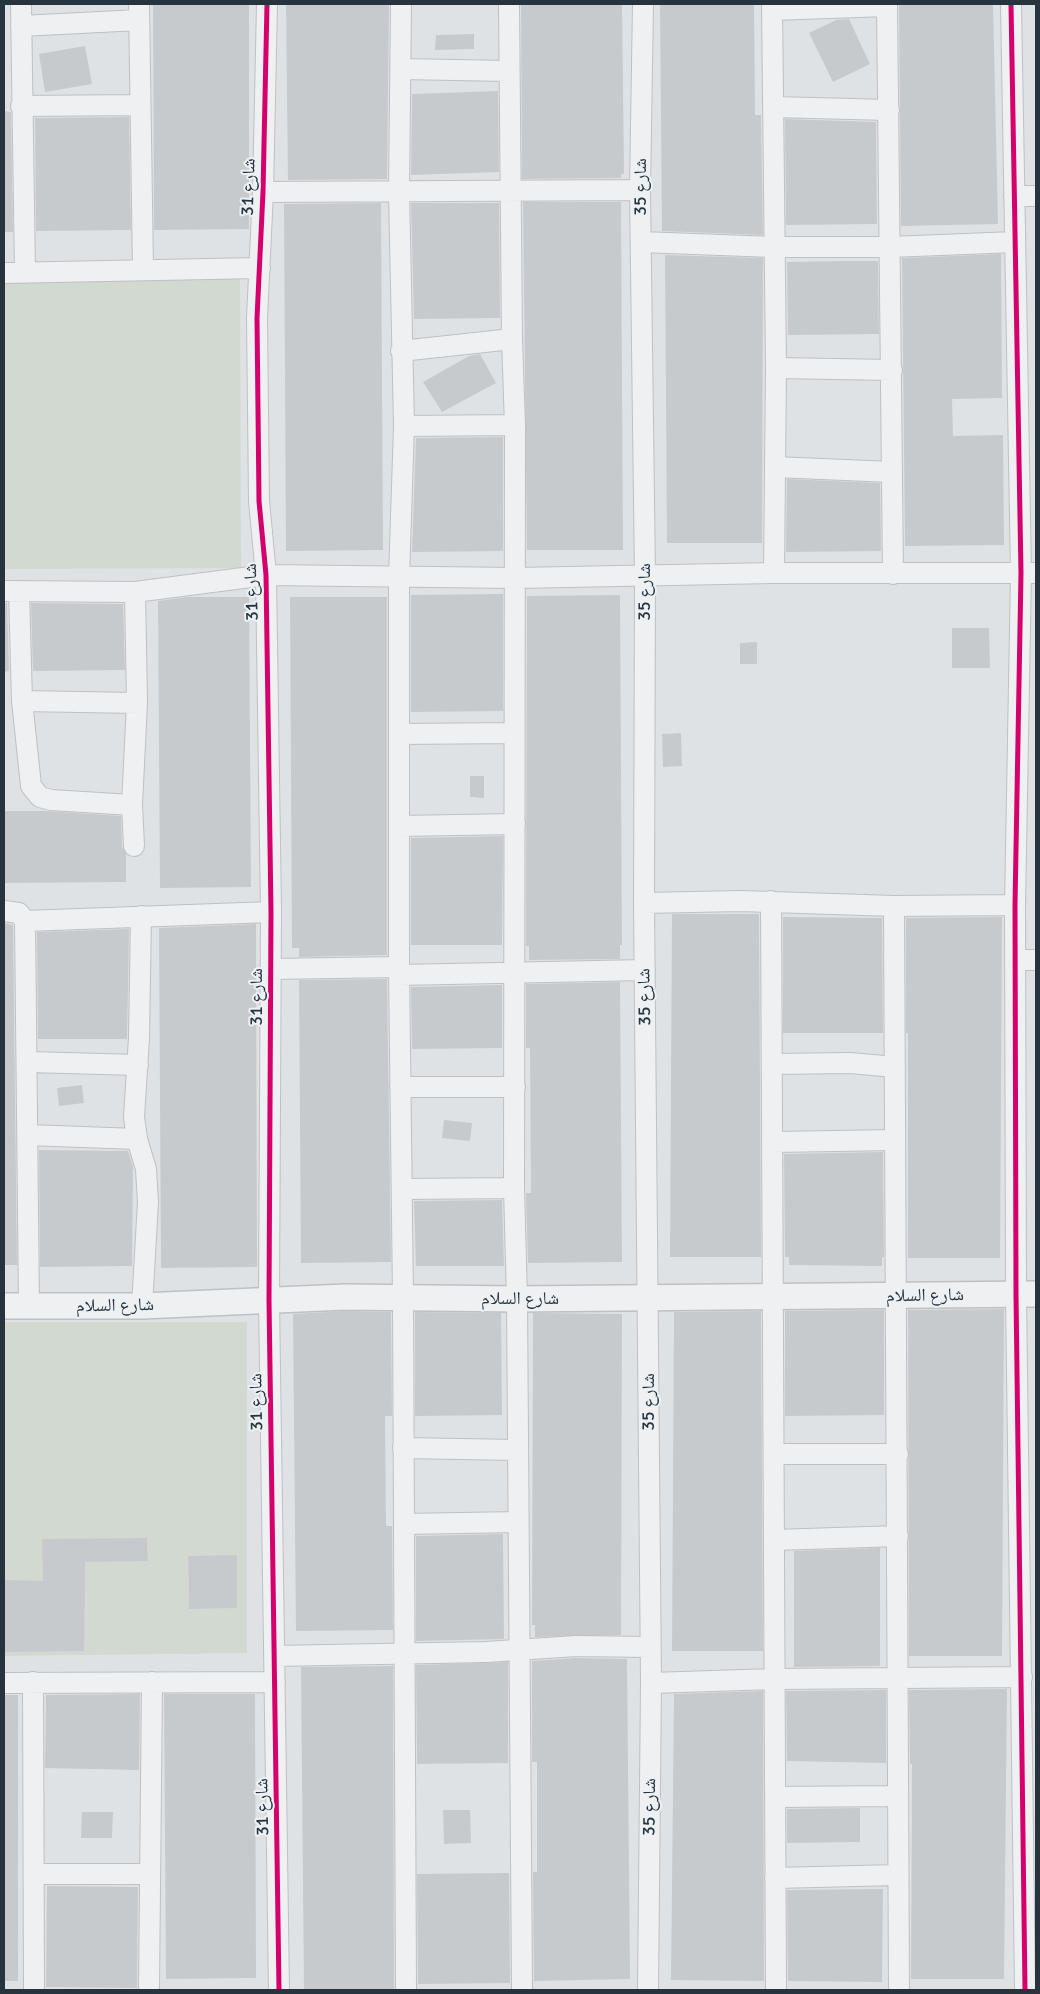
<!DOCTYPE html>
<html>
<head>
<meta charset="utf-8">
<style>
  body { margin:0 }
  #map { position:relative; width:1040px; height:1994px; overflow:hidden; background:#dfe2e5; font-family:Signika,sans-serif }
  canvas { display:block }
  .frame { position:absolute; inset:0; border:5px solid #27333d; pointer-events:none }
</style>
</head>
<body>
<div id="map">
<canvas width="1040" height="1994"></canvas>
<div class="frame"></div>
</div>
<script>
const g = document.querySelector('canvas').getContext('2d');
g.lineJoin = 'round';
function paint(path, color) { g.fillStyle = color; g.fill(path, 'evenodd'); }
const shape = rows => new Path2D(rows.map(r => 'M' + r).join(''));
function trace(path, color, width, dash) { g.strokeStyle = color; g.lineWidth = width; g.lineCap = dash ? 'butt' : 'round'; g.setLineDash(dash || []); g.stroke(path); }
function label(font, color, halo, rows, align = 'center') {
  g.font = font + ' Signika,"Noto Naskh Arabic",sans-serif'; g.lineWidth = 4; g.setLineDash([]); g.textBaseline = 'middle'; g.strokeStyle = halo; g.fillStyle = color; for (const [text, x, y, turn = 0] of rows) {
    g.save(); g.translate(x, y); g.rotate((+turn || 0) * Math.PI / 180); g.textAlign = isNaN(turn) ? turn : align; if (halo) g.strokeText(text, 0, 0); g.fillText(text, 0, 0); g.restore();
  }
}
paint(shape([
  [4,277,240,278,241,568,4,569],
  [4,1322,247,1322,247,1653,4,1656]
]), '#d2d9d0');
paint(shape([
  [153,4,249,4,249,229,154,230],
  [286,4,389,4,387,179,288,180],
  [521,4,622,4,624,174,621,174,621,178,522,179],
  [660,4,754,4,755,115,761,115,763,235,662,231],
  [899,4,993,4,998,224,901,226],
  [849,19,870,64,833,82,809,33,836,20],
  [474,34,474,49,435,50,436,35],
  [85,46,92,84,45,92,39,54],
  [498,91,499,172,411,175,412,94],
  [4,111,11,112,13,232,4,232],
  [129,117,131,230,36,231,35,118],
  [785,119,876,122,877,224,786,225],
  [523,202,621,202,623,550,527,550],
  [381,203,383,550,286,551,284,204],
  [411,203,499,203,500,318,414,319],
  [1001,254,1002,398,952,399,953,436,1003,435,1004,545,905,546,902,258],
  [665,255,763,258,762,543,667,543],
  [846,261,878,261,879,334,788,335,787,262],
  [480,354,496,383,442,412,423,382,469,356],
  [503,437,503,551,412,552,416,438],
  [787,479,880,483,881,551,786,552],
  [503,594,503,711,411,712,411,595],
  [620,595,622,945,620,945,620,959,529,960,529,946,526,946,527,596],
  [187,597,249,597,251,887,160,888,158,601],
  [290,597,387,597,387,955,299,957,299,948,292,948],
  [4,603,7,603,9,671,4,672],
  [31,603,123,604,125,670,33,671],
  [952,628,989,628,990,668,952,668],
  [757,642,757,664,740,664,740,643],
  [681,733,682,766,663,767,662,734],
  [470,776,484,776,484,798,470,797],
  [4,811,45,811,121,816,122,847,126,854,126,882,4,883],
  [503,836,502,945,411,945,411,838],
  [672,914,759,914,761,1257,670,1257],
  [783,917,882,918,883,1033,783,1033],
  [1002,917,1000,1258,908,1258,908,1033,906,1033,906,918],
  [4,923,13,925,17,1265,4,1265],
  [256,924,257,1267,161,1268,159,928],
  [129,929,127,1039,38,1039,37,932],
  [387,979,391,1262,301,1263,299,980],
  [620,982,622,1262,528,1263,526,1193,531,1193,530,1048,526,1048,526,984],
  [502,985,502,1048,412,1049,411,987],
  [82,1085,84,1103,59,1106,57,1088],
  [444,1120,472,1123,470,1141,442,1138],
  [39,1150,128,1151,133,1167,132,1266,40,1267],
  [883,1152,884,1257,882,1257,882,1266,789,1265,789,1257,785,1257,784,1154],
  [502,1200,504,1266,416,1266,414,1201],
  [1004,1309,1002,1656,909,1656,908,1310],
  [884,1310,884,1415,785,1416,785,1311],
  [345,1311,391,1312,392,1416,385,1416,386,1526,392,1526,393,1630,296,1631,293,1314],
  [761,1311,763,1651,672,1651,674,1312],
  [415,1312,501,1313,502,1415,415,1416],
  [533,1313,622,1314,621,1635,535,1637,535,1625,532,1625],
  [503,1534,504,1639,416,1641,416,1536],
  [147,1538,148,1561,85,1562,84,1651,4,1652,4,1580,43,1581,42,1539],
  [880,1548,880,1666,794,1667,794,1551],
  [237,1555,237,1608,189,1609,188,1556],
  [576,1658,627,1659,630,1979,534,1981,533,1872,537,1872,537,1762,532,1762,532,1661],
  [508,1662,508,1763,417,1764,416,1665],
  [393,1666,394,1990,304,1990,301,1667],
  [1007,1689,1004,1979,911,1979,912,1764,910,1764,909,1690],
  [886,1690,886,1763,787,1761,786,1691],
  [763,1691,764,1981,671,1980,674,1694],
  [140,1694,139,1770,45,1768,46,1695],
  [164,1694,255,1694,256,1978,166,1979],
  [4,1695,18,1695,18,1981,4,1981],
  [860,1808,860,1842,787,1843,787,1809],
  [443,1810,470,1810,471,1843,444,1844],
  [82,1812,113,1812,112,1838,81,1838],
  [509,1873,510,1983,418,1984,417,1874],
  [47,1886,138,1887,137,1988,46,1987],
  [883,1889,882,1982,788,1981,787,1890]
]), '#c7cacd');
const minor = shape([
  [21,4,25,273],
  [139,4,143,270],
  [267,4,263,192,257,318,259,501,266,575,271,912,269,1300,279,1990],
  [401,4,399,192,404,426,399,578,399,967,403,1298,406,1990],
  [509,4,512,339,515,425,514,1188,517,1299,522,1990],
  [643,4,640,190,645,577,644,903,651,1683,648,1990],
  [772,4,776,368,774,573],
  [887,4,893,574],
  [1011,4,1021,573,1015,905,1016,1294,1025,1990],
  [772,10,887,6],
  [21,26,139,20],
  [401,69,509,71],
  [21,106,140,105],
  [774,107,889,110],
  [263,192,640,190],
  [1014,196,1036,196],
  [641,242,773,247,890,247,1015,242],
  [4,273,260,268],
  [401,351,512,339],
  [776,368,892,370],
  [404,426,515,425],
  [775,467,892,472],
  [4,591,135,592,266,575,516,578,774,573,1036,573],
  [19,591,22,701,31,786,40,797,51,800,132,805],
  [22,701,137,703],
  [400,734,514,733],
  [399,826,515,824],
  [134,846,132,805,137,703,135,592],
  [771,901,776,1990],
  [644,903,740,901,894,906,1015,905],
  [894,906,899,1990],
  [4,911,19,913,25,921,29,1307],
  [141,916,139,1038,134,1117,137,1139,146,1169,148,1202,142,1306],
  [25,921,271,912],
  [1017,960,1036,960],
  [270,969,399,967],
  [399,975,645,970],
  [28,1062,138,1065],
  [773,1064,850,1063,895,1067],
  [400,1087,515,1087],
  [28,1135,137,1139],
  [774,1142,895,1140],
  [402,1189,514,1188],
  [403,1448,518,1450],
  [775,1454,898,1454],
  [404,1524,518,1522],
  [775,1540,898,1536],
  [274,1656,486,1652,576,1646,650,1647],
  [33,1682,34,1990],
  [4,1683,275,1682],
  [651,1683,774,1679,1022,1677],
  [775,1797,898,1796],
  [34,1874,149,1874],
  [775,1878,898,1875],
  [149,1990,152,1682]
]);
const tertiary = shape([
  [4,1306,142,1306,345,1297,517,1299,1036,1294]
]);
trace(minor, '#bec0c3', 22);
trace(tertiary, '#bec0c3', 28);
trace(minor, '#eff0f1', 20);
trace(tertiary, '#eff0f1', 25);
trace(shape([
  [267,4,263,192,257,318,259,501,266,575,271,912,269,1300,279,1990],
  [1011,4,1021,573,1015,905,1016,1294,1025,1990]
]), '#d6006c', 5);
label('18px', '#27333d', '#ecf1f5', [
  ["شارع 31",249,187,-88],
  ["شارع 35",641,187,-90],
  ["شارع 31",252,592,-92],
  ["شارع 35",645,592,-90],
  ["شارع 31",257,997,-90],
  ["شارع 35",645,997,-91],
  ["شارع السلام",925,1296,-1],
  ["شارع السلام",520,1299],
  ["شارع السلام",115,1306,-1],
  ["شارع 31",257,1402,-91],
  ["شارع 35",649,1402,-90],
  ["شارع 31",263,1807,-91],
  ["شارع 35",650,1807,-89]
]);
</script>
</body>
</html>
